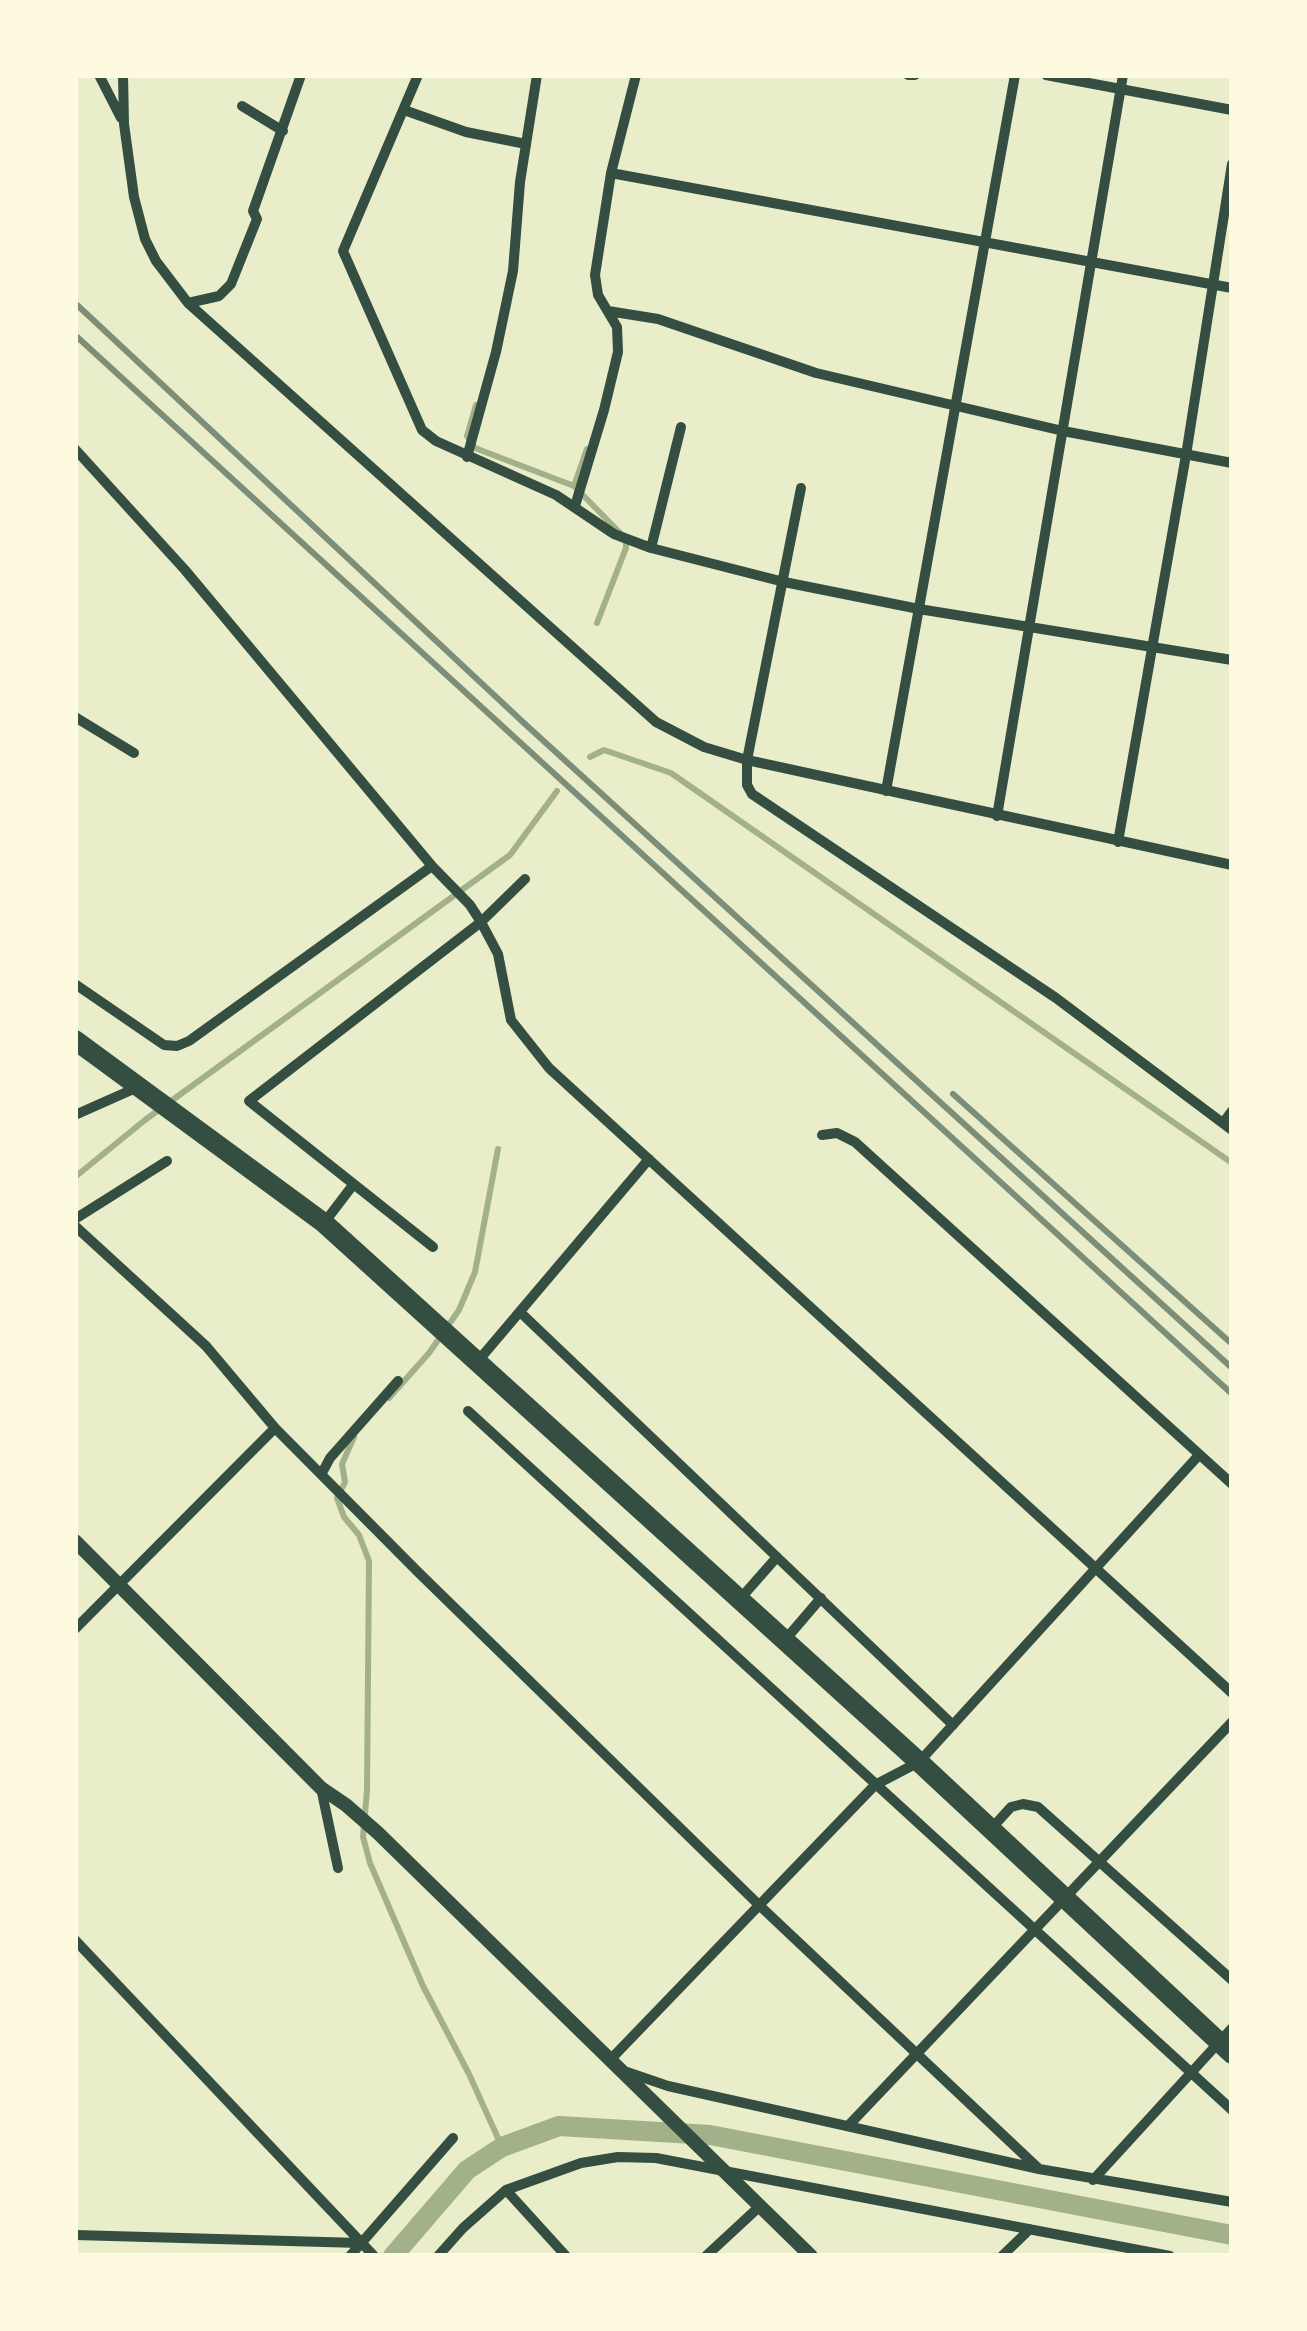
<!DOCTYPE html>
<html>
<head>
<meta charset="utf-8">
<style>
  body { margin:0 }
  #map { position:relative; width:1307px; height:2331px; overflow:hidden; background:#e9edc9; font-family:"Sofia Sans Condensed",sans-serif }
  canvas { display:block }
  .frame { position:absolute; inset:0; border:78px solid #fefae0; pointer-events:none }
</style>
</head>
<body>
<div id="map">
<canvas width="1307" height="2331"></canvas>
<div class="frame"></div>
</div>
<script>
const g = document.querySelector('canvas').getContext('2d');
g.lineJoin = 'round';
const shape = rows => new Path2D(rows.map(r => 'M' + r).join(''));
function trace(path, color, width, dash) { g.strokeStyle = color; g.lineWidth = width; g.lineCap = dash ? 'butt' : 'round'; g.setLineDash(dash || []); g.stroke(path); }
trace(shape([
  [476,405,467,436,475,448,574,486,626,539,626,548,597,623],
  [574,486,587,449],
  [590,757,604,750,671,773,1232,1163],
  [75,1177,145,1120,510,855,557,791],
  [389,1398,429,1353,459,1310,475,1272,498,1149],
  [354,1437,342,1464,345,1482,337,1498,344,1517,359,1535,369,1561,367,1790,363,1837,370,1863,423,1986,469,2074,502,2147]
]), '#a3b18a', 6);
trace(shape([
  [393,2256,467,2170,502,2147,559,2126,710,2135,1232,2235]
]), '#a3b18a', 20);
trace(shape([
  [99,75,121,118],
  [123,75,124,124,134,197,145,239,156,261,188,303,656,722,704,747,747,760,1232,865],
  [418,75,343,251,422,430,436,441,556,495,614,534,651,548,784,582,919,609,1232,660],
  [908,75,915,75],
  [1046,75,1232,110],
  [242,106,283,131],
  [404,110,466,132,526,144],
  [611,173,1232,288],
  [188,303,219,296,231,284,257,219,253,211,301,75],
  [608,311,658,319,816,373,1063,431,1232,463],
  [75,449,185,570,432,866,189,1041,177,1046,164,1045,75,984],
  [467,457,496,352,513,271,520,182,537,75],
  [801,488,747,760,747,785,752,794,1056,998,1232,1130],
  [575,506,604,410,618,352,617,327,598,295,595,275,611,173,636,75],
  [651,548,681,427],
  [75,717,134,753],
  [886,791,1015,75],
  [997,816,1123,75],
  [1118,842,1186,455,1232,164],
  [432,866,470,905,481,922,498,954,511,1020,549,1068,1232,1693],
  [75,1115,138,1087],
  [1223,1123,1232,1111],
  [822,1135,837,1133,855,1142,1232,1484],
  [75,1219,167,1161],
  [324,1223,353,1185],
  [75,1226,206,1346,275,1428,418,1572,759,1905,1039,2169],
  [433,1247,249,1101,481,922,525,879],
  [520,1312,953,1725],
  [478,1361,649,1159],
  [468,1411,1232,2110],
  [322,1473,330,1458,398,1381],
  [740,1599,777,1557],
  [75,1629,275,1428],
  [785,1640,821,1598],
  [321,1788,338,1868],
  [991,1829,1011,1807,1023,1804,1038,1807,1232,1980],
  [75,1940,374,2256],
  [610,2060,875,1785,919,1762,1199,1455],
  [627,2072,668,2086,1039,2169,1232,2202],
  [848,2126,1232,1722],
  [1093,2180,1232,2028],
  [506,2190,566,2256],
  [75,2235,360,2243],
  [350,2256,453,2138],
  [438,2256,463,2228,506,2190,581,2163,618,2157,656,2158,1170,2256],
  [706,2256,760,2206],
  [1002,2256,1030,2229]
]), '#344e41', 10);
trace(shape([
  [75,1541,321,1788,346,1805,378,1833,811,2256]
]), '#344e41', 14);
trace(shape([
  [75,1040,324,1223,919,1762,1232,2054]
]), '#344e41', 20);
trace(shape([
  [75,303,525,724,1232,1368],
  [75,335,1232,1394],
  [953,1094,1232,1344]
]), '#7c8e77', 6);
</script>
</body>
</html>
